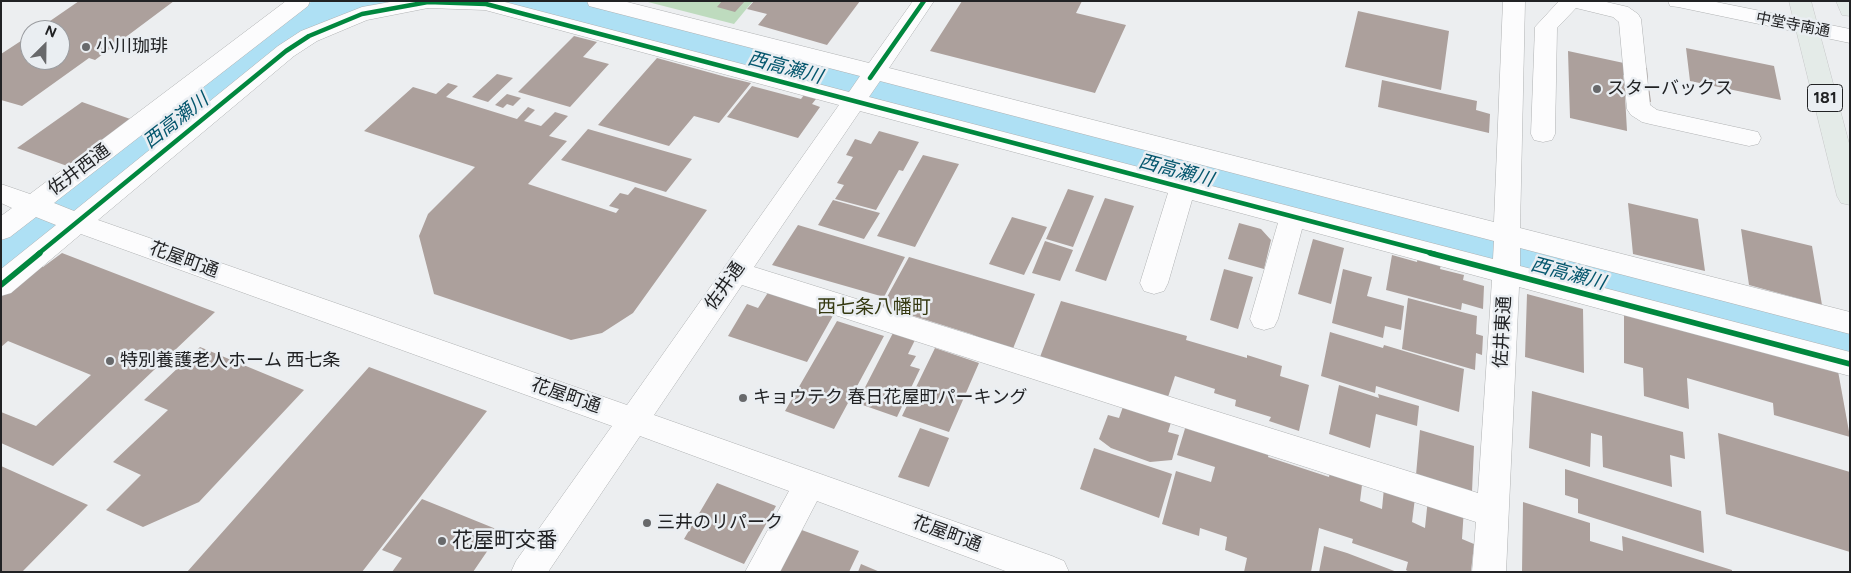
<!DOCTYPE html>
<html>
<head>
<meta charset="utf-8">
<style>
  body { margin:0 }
  #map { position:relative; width:1851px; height:573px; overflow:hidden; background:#eceef0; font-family:Figtree,sans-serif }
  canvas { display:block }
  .frame { position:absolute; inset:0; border:2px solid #212224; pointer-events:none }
  .north { position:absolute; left:20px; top:20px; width:50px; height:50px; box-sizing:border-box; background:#eaeef2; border:1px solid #9a9ca0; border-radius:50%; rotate:23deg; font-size:14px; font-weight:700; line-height:20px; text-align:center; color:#212224 }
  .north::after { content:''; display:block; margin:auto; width:18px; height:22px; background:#68696b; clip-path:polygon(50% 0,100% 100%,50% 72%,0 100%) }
</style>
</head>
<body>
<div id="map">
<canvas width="1851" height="573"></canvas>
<div class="frame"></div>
<div class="north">N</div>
</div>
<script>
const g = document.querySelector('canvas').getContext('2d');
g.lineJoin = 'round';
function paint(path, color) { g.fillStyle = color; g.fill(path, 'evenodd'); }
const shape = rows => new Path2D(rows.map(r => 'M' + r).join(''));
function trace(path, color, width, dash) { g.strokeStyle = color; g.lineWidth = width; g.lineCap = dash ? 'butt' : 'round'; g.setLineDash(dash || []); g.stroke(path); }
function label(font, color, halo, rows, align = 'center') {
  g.font = font + ' Figtree,"Noto Sans JP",sans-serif'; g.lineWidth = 5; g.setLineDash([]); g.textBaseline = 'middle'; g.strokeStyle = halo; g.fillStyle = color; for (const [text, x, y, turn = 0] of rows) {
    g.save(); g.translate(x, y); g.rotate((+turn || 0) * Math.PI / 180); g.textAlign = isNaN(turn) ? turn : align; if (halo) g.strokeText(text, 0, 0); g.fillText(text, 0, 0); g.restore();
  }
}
paint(shape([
  [644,1,753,1,734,24]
]), '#bedbbe');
paint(shape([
  [607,8,611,11,610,13,578,17,574,14,578,11,607,8],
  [959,101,962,102,964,104,962,106,929,111,924,108,929,105,959,101]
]), '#aee0f4');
paint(shape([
  [313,1,387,1,380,12,344,25,300,50,24,277,1,284,1,226,264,26,313,1],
  [504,1,589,1,907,85,1331,188,1824,314,1848,322,1850,325,1850,357,1848,360,1824,368,1331,232,907,121,511,12,504,1]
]), '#aee0f4');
paint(shape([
  [79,1,174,1,95,60,89,58,22,106,1,100,1,54,30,35,30,60,60,60,60,30,37,30],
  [722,1,745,1,735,12,717,7],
  [754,1,860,1,827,45,758,25,767,14,747,9],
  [962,1,1082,1,1076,13,1126,25,1095,93,930,51],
  [1358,11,1449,31,1441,90,1345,67],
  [574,36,597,42,583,57,609,64,570,107,518,92],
  [1686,48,1774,66,1781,100,1690,81],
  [1568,51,1647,68,1648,80,1623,75,1624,82,1649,87,1651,102,1625,96,1627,131,1570,118],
  [657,58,726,77,751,83,719,123,694,116,669,146,598,125],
  [497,74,513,78,488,102,472,97],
  [1382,80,1477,101,1476,110,1490,114,1489,133,1378,107],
  [448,83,458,86,446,97,517,119,528,107,535,110,524,121,541,126,555,112,568,116,549,136,567,141,528,184,616,213,619,209,609,206,620,193,628,195,635,187,707,210,633,313,602,333,571,340,434,294,419,236,428,214,475,167,364,131,413,87,436,94],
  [752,86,801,99,804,95,816,99,812,104,820,107,798,138,727,117],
  [507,94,521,98,513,106,507,104,503,108,495,105],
  [82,102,133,120,70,167,17,148],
  [588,129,692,159,666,192,561,160],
  [879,131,919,142,903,171,899,170,876,210,835,199,844,185,837,183,853,157,846,155,855,139,871,144],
  [923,155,959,164,915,247,877,236],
  [1068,189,1094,196,1073,247,1046,239],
  [1105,198,1134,206,1106,281,1075,271],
  [833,200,880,213,864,239,818,225],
  [1628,203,1698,219,1705,271,1633,254],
  [1012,217,1047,227,1024,275,989,264],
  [1239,223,1261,229,1271,240,1264,269,1228,259],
  [798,225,905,257,884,297,772,265],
  [1741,229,1812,246,1822,305,1749,285],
  [1313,239,1344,248,1331,304,1298,294],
  [1045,241,1073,250,1060,281,1032,273],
  [62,253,215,312,53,466,1,443,1,412,36,426,91,375,8,341,1,347,1,294,37,265,43,267],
  [1392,255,1417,262,1418,257,1441,264,1440,269,1464,275,1463,280,1484,286,1483,309,1462,303,1461,310,1386,290],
  [909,257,1035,294,1012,351,971,334,882,306],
  [1224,269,1253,277,1238,329,1210,320],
  [1343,269,1372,277,1367,296,1404,306,1401,330,1385,326,1383,338,1332,323],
  [769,291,835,312,807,362,728,336,747,304,758,308],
  [1527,294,1583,309,1584,373,1525,357],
  [1408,298,1477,316,1476,334,1483,336,1482,355,1476,353,1475,370,1402,349],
  [1061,301,1187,336,1186,340,1247,358,1247,355,1282,366,1280,376,1309,385,1299,431,1269,421,1271,417,1235,406,1236,400,1214,393,1215,389,1175,376,1168,397,1040,357],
  [1624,312,1838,371,1850,437,1774,415,1773,403,1687,378,1689,409,1644,396,1643,368,1624,363],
  [837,321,884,336,834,429,785,411],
  [894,331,916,338,908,354,916,356,910,366,920,369,897,417,857,403],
  [1330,332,1383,348,1384,345,1464,369,1459,412,1376,386,1375,393,1321,376],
  [200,347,304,390,199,502,143,527,106,510,141,475,113,462,168,410,144,400],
  [935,348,979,363,949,432,902,416],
  [369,367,487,411,362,572,187,572],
  [1339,385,1379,398,1378,394,1419,406,1417,426,1376,414,1370,448,1329,434],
  [1532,391,1683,432,1685,459,1670,455,1672,487,1603,467,1602,436,1591,433,1590,467,1529,448],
  [1124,404,1172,419,1168,432,1179,435,1172,460,1150,462,1111,448,1099,439,1108,415,1119,418],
  [1187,422,1270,448,1268,457,1329,477,1331,466,1363,477,1360,501,1382,509,1384,488,1415,498,1412,522,1425,528,1428,498,1464,508,1462,539,1474,544,1471,572,1409,572,1406,570,1408,562,1352,543,1353,539,1319,528,1311,572,1244,572,1247,558,1225,550,1227,537,1200,528,1199,536,1162,524,1176,471,1211,482,1215,467,1177,455],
  [920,428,949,438,929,487,898,477],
  [1420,430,1474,446,1472,492,1416,475],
  [1718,433,1850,472,1850,552,1726,514],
  [1094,448,1172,474,1159,518,1080,489],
  [1,466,88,505,22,572,1,572],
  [1565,469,1701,511,1704,553,1578,513,1578,499,1565,495],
  [717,483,776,506,744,564,684,539],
  [422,499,501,531,473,572,392,572,402,558,382,550],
  [1523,502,1590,523,1590,541,1623,551,1622,536,1732,570,1732,572,1522,572],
  [799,529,859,551,849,572,778,572],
  [1324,546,1347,553,1397,572,1319,572],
  [861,564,880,572,858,572]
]), '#aca09c');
const minor = shape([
  [286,1,310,1,308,6,54,203,74,211,278,46,301,31,362,7,396,1,501,1,849,92,860,76,589,6,587,1,623,1,869,63,913,1,934,1,889,68,1494,222,1503,1,1525,1,1520,228,1850,312,1850,334,1520,248,1520,266,1850,352,1850,376,1519,287,1506,572,1472,572,1476,522,742,285,654,415,1052,556,1064,561,1069,572,1008,572,817,501,780,572,745,572,789,491,640,436,548,572,511,572,516,561,612,426,81,234,11,293,1,296,1,269,56,225,36,217,10,237,1,240,1,216,12,208,1,203,1,184,30,194,286,1],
  [428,8,485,10,839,105,627,405,98,220,294,56,317,41,367,20,428,8],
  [880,81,1494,241,1493,259,869,97,880,81],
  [860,111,1168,193,1140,283,1144,291,1154,294,1164,291,1168,283,1192,200,1278,223,1250,319,1254,327,1264,330,1274,327,1278,319,1302,229,1492,280,1478,493,754,267,860,111],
  [1559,1,1602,1,1628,7,1638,14,1641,19,1650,105,1657,110,1758,132,1761,138,1758,144,1749,146,1650,124,1642,122,1631,115,1627,109,1619,22,1613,17,1576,8,1557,28,1555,134,1552,140,1543,142,1534,140,1531,134,1535,27,1559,1],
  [1668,1,1711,1,1850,29,1850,43,1678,7,1670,6,1668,1]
]);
const major = shape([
  [1789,1,1811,1,1850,147,1850,205,1841,203,1837,196,1789,1],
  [1836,1,1850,1,1850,16,1842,15,1836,1]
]);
trace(minor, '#b0b2b3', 1);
trace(major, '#c7c8c9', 1);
paint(minor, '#fcfcfd');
paint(major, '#e4ebe8');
trace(shape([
  [870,78,924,1],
  [38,254,286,51,309,36,362,14,428,2,486,4,1435,254]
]), '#00873e', 4.5);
trace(shape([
  [1430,253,1850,364],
  [1,285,40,253]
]), '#00873e', 5.5);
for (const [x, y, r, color] of [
  [86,47,5,"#68696b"],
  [1597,89,5,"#68696b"],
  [110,361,5,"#68696b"],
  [743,398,5,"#68696b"],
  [647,523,5,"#68696b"],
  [442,541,5,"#68696b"]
]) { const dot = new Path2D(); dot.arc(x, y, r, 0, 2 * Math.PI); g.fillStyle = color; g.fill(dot); trace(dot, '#eaeef2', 2); }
label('15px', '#212224', '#eaeef2', [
  ["中堂寺南通",1793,25,11]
]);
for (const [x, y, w] of [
  [1825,98,35]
]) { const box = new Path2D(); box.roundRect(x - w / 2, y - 13.5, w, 27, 4); g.fillStyle = '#eaeef2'; g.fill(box); trace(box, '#212224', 1); }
label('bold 16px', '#212224', null, [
  ["181",1825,98]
]);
label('18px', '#212224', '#eaeef2', [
  ["小川珈琲",96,47],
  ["スターバックス",1607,89],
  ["特別養護老人ホーム 西七条",120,361],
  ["キョウテク 春日花屋町パーキング",753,398],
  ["三井のリパーク",657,523]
], 'left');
label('18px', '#212224', '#eaeef2', [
  ["佐井西通",79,170,-37],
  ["花屋町通",184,260,20],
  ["佐井通",725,286,-55],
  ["佐井東通",1503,332,-87],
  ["花屋町通",566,396,19],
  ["花屋町通",947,534,20]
]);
label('italic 19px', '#04566d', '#eaeef2', [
  ["西高瀬川",785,68,15],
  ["西高瀬川",176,121,-38],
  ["西高瀬川",1176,171,15],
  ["西高瀬川",1568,274,15]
]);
label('19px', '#353910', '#eaeef2', [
  ["西七条八幡町",874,307]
]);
label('21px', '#212224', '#eaeef2', [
  ["花屋町交番",452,541]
], 'left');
</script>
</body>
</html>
